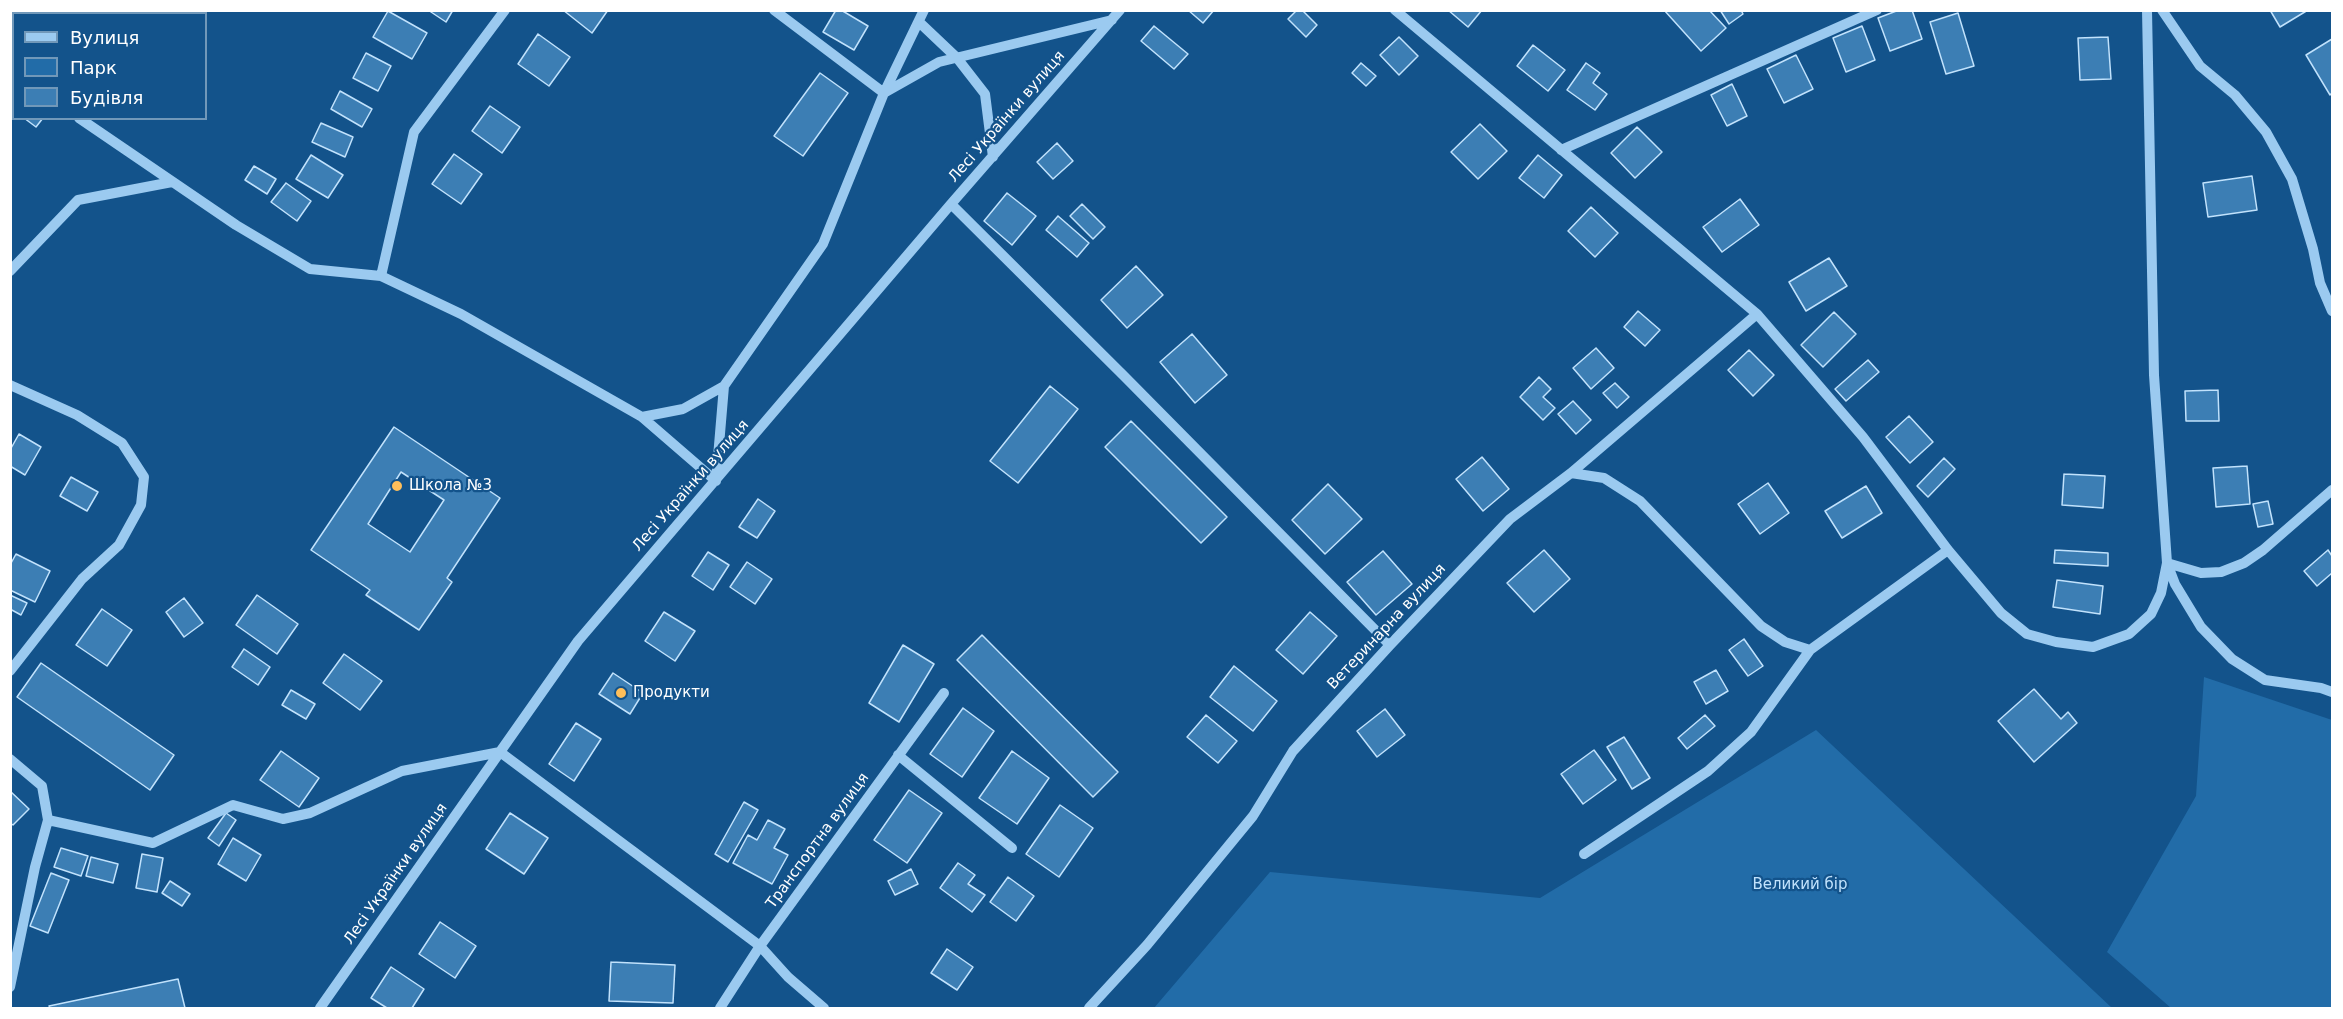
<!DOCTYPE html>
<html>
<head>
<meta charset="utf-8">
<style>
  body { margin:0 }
  #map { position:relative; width:2343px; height:1019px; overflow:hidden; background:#13538b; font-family:"DejaVu Sans",sans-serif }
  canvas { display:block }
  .frame { position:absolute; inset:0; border:12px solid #fff; pointer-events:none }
  .legend { position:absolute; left:12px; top:12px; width:195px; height:108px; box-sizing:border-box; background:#13538b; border:2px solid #7198b9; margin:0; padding:8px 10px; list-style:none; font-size:18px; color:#fff }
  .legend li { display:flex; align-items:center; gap:12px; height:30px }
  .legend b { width:30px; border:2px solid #7198b9 }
</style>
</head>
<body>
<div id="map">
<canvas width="2343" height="1019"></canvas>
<div class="frame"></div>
<ul class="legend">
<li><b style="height:8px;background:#9bcaf0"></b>Вулиця</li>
<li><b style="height:16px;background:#226ca8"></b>Парк</li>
<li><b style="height:16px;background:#3c7eb4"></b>Будівля</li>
</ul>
</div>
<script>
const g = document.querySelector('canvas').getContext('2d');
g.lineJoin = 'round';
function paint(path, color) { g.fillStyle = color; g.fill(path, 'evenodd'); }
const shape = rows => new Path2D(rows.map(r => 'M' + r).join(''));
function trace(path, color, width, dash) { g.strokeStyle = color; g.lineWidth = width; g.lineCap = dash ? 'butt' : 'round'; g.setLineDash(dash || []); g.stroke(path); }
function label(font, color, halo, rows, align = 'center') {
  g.font = font + ' "DejaVu Sans",sans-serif'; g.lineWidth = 4.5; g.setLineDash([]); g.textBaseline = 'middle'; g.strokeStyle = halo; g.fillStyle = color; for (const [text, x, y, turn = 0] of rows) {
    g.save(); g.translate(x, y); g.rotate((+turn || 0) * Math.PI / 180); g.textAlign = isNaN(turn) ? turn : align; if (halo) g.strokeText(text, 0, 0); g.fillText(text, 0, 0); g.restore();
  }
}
paint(shape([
  [2204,677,2332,720,2332,1008,2171,1008,2107,952,2196,796],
  [1816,730,2112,1008,1154,1008,1270,872,1540,898]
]), '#226ca8');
const building = shape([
  [428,10,453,10,446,22,428,10],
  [563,10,608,10,592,33,563,10],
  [836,10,841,10,868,26,854,50,823,32,836,10],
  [1188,10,1214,10,1203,23,1188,10],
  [1297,10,1302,10,1317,25,1306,37,1288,19,1297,10],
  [1448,10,1482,10,1468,27,1448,10],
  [1664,10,1709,10,1726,28,1701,51,1664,10],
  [1720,10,1741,10,1743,14,1729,24,1720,10],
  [1899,10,1912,10,1922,39,1890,51,1878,18,1899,10],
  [2270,10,2308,10,2280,27,2270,10],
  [388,11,427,33,412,59,373,37,388,11],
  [1958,13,1974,66,1946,74,1930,22,1958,13],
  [1154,26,1188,54,1174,69,1141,41,1154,26],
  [1862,26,1875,60,1846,72,1833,38,1862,26],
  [538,34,570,57,549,86,518,64,538,34],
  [1399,37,1418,56,1399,75,1380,55,1399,37],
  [2108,37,2111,79,2080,80,2078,38,2108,37],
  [2332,39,2332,93,2330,95,2306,55,2332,39],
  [1533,45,1565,70,1548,91,1517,66,1533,45],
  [366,53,391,66,378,91,353,78,366,53],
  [1796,55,1813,89,1784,103,1767,69,1796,55],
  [1361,63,1376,76,1366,86,1352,73,1361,63],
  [1586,63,1600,73,1593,83,1607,94,1595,110,1567,90,1586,63],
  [820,73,848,93,803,156,774,136,820,73],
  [1732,84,1747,116,1727,126,1711,95,1732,84],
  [340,91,372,109,362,127,331,109,340,91],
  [490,106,520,127,502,153,472,131,490,106],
  [24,118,43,118,36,127,24,118],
  [321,123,353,137,345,157,312,142,321,123],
  [1480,124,1507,151,1478,179,1451,152,1480,124],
  [1637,127,1662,152,1635,178,1611,153,1637,127],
  [1057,143,1073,161,1053,179,1037,162,1057,143],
  [454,154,482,174,461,204,432,184,454,154],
  [311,155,343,175,328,198,296,179,311,155],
  [1538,155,1562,175,1544,198,1519,178,1538,155],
  [254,166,276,179,267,194,245,180,254,166],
  [2252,176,2257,210,2208,217,2203,183,2252,176],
  [286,183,311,201,297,221,271,202,286,183],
  [1007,193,1036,216,1012,245,984,221,1007,193],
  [1740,199,1759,225,1722,252,1703,227,1740,199],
  [1082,204,1105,227,1093,239,1070,216,1082,204],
  [1591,207,1618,233,1595,257,1568,231,1591,207],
  [1058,216,1089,243,1077,257,1046,230,1058,216],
  [1829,258,1847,286,1806,311,1789,282,1829,258],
  [1136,266,1163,295,1127,328,1101,300,1136,266],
  [1638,311,1660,330,1645,346,1624,327,1638,311],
  [1834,312,1856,334,1823,367,1801,345,1834,312],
  [1192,334,1227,375,1195,403,1160,362,1192,334],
  [1596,348,1614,368,1591,389,1573,368,1596,348],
  [1749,350,1774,375,1753,396,1728,370,1749,350],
  [1868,360,1879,372,1846,401,1835,389,1868,360],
  [1539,377,1551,389,1543,397,1555,408,1543,420,1520,397,1539,377],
  [1615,383,1629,397,1617,408,1603,393,1615,383],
  [1050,386,1078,409,1018,483,990,461,1050,386],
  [2218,390,2219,421,2186,421,2185,391,2218,390],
  [1573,401,1591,420,1576,434,1558,414,1573,401],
  [1909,416,1933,442,1910,463,1886,437,1909,416],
  [1131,421,1227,517,1201,543,1105,447,1131,421],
  [394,427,500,498,447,578,452,582,419,630,366,595,370,590,311,550,394,427],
  [401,472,444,500,410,552,368,524,401,472],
  [19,434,41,447,25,475,10,466,10,450,19,434],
  [1482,457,1509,489,1483,511,1456,479,1482,457],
  [1944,458,1955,469,1928,497,1917,486,1944,458],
  [2247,466,2250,504,2216,507,2213,468,2247,466],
  [2064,474,2105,476,2103,508,2062,505,2064,474],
  [71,477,98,492,87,511,60,496,71,477],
  [1768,483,1789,513,1760,534,1738,504,1768,483],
  [1328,484,1362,519,1325,554,1292,520,1328,484],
  [1866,486,1882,513,1842,538,1825,511,1866,486],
  [758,499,775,511,757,538,739,527,758,499],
  [2268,501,2273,524,2258,527,2253,504,2268,501],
  [1544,550,1570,579,1534,612,1507,583,1544,550],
  [2055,550,2108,553,2108,566,2054,563,2055,550],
  [2328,550,2332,556,2332,573,2317,586,2304,571,2328,550],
  [1383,551,1412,584,1376,615,1347,582,1383,551],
  [708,552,729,565,713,590,692,576,708,552],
  [16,554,50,571,35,602,10,590,10,565,16,554],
  [747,562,772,579,755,604,730,587,747,562],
  [2057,580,2103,586,2100,614,2053,607,2057,580],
  [10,595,27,603,21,615,10,609,10,595],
  [257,595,298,624,277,654,236,625,257,595],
  [184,598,203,623,184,637,166,612,184,598],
  [102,609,132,630,107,666,76,645,102,609],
  [664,612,695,631,675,661,645,641,664,612],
  [1310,612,1337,636,1303,674,1276,650,1310,612],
  [982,635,1118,772,1093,797,957,660,982,635],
  [1744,639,1763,666,1748,676,1729,650,1744,639],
  [903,645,934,664,899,722,869,703,903,645],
  [244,649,270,667,258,685,232,667,244,649],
  [344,654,382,681,360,710,323,683,344,654],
  [41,663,174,755,150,790,17,697,41,663],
  [1234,666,1277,701,1253,731,1210,697,1234,666],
  [1716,670,1728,691,1706,704,1694,682,1716,670],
  [613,673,643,693,630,714,599,694,613,673],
  [2034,689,2061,719,2068,712,2077,723,2034,762,1998,721,2034,689],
  [291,690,315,704,306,719,282,705,291,690],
  [963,708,994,731,962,777,930,754,963,708],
  [1385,709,1405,735,1377,757,1357,731,1385,709],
  [1206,715,1237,741,1218,763,1187,737,1206,715],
  [1705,715,1715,726,1687,749,1678,738,1705,715],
  [576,723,601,739,574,781,549,764,576,723],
  [1624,737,1650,778,1632,789,1607,747,1624,737],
  [1594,750,1616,780,1583,804,1561,774,1594,750],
  [281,751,319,778,299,807,260,780,281,751],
  [1012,751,1049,778,1017,824,979,798,1012,751],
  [909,790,942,813,907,863,874,840,909,790],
  [10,791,29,809,13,825,10,823,10,791],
  [744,802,758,810,728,862,715,854,744,802],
  [1060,805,1093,828,1059,877,1026,854,1060,805],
  [226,813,236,820,219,846,208,838,226,813],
  [510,813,548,838,524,874,486,849,510,813],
  [768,820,785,829,774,848,788,855,772,884,733,863,748,835,757,840,768,820],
  [233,838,261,855,246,881,218,864,233,838],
  [61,848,88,856,81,876,54,867,61,848],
  [142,854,163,858,157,892,136,888,142,854],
  [91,857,118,864,113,883,86,876,91,857],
  [958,863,975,875,968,884,985,895,972,912,940,888,958,863],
  [911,869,918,884,895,895,888,881,911,869],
  [51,873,69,880,48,933,30,926,51,873],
  [1008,877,1034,896,1016,921,990,902,1008,877],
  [170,881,190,894,182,906,162,893,170,881],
  [440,922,476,946,455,978,419,954,440,922],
  [947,949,973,967,957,990,931,973,947,949],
  [611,962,675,965,673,1003,609,1001,611,962],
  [391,967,424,989,412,1008,387,1008,371,998,391,967],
  [178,979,185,1008,50,1008,49,1006,178,979]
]);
paint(building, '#3c7eb4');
trace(building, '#c1e2fc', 1.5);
trace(shape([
  [774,10,884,93,939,62,1112,20],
  [1395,10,1757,314,1863,437,1948,550,2001,613,2027,634,2056,642,2093,647,2129,634,2151,614,2161,593,2167,563,2154,375,2147,10],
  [2162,10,2200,66,2235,95,2266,132,2292,179,2313,249,2320,283,2332,311],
  [919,22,957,58,985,94,993,157],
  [10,75,14,77],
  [79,118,236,225,310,269,381,276,461,314,642,417,716,481],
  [1561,150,1877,10],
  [951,204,1124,376,1390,645],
  [10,271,78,200,172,182],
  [381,276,414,132,505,10],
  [10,385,77,415,122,443,144,477,141,505,119,545,82,579,10,671],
  [642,417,683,409,724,386],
  [1571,473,1604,478,1640,501,1761,626,1785,642,1810,650,1948,550],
  [716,481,724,386,823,244,884,93,924,10],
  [2167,563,2175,584,2201,627,2232,659,2265,680,2321,688,2332,692],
  [2167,563,2201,573,2221,572,2244,563,2263,550,2332,490],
  [898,755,1012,848],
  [10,759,42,786,48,820,35,867,10,987],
  [48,820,153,843,233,805,283,819,310,813,402,771,500,752,760,946,788,977,824,1008],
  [1584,854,1708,771,1751,732,1810,650],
  [320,1008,578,641,951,204,1120,10],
  [720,1008,760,946,944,693],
  [1089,1008,1147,945,1253,816,1293,751,1390,645,1510,519,1571,473,1757,314]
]), '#9bcaf0', 10);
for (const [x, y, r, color] of [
  [397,486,6,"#ffbf5a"],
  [621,693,6,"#ffbf5a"]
]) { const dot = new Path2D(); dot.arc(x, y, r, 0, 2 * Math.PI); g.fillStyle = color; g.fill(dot); trace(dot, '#13538b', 2); }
label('15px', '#fff', '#13538b', [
  ["Лесі Українки вулиця",1007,117,-49],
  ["Лесі Українки вулиця",691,486,-49],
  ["Ветеринарна вулиця",1387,627,-47],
  ["Транспортна вулиця",818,841,-54],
  ["Лесі Українки вулиця",396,874,-55]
]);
label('15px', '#fff', '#13538b', [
  ["Школа №3",409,486],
  ["Продукти",633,693]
], 'left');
label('15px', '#c1e2fc', '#13538b', [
  ["Великий бір",1800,885]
]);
</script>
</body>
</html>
